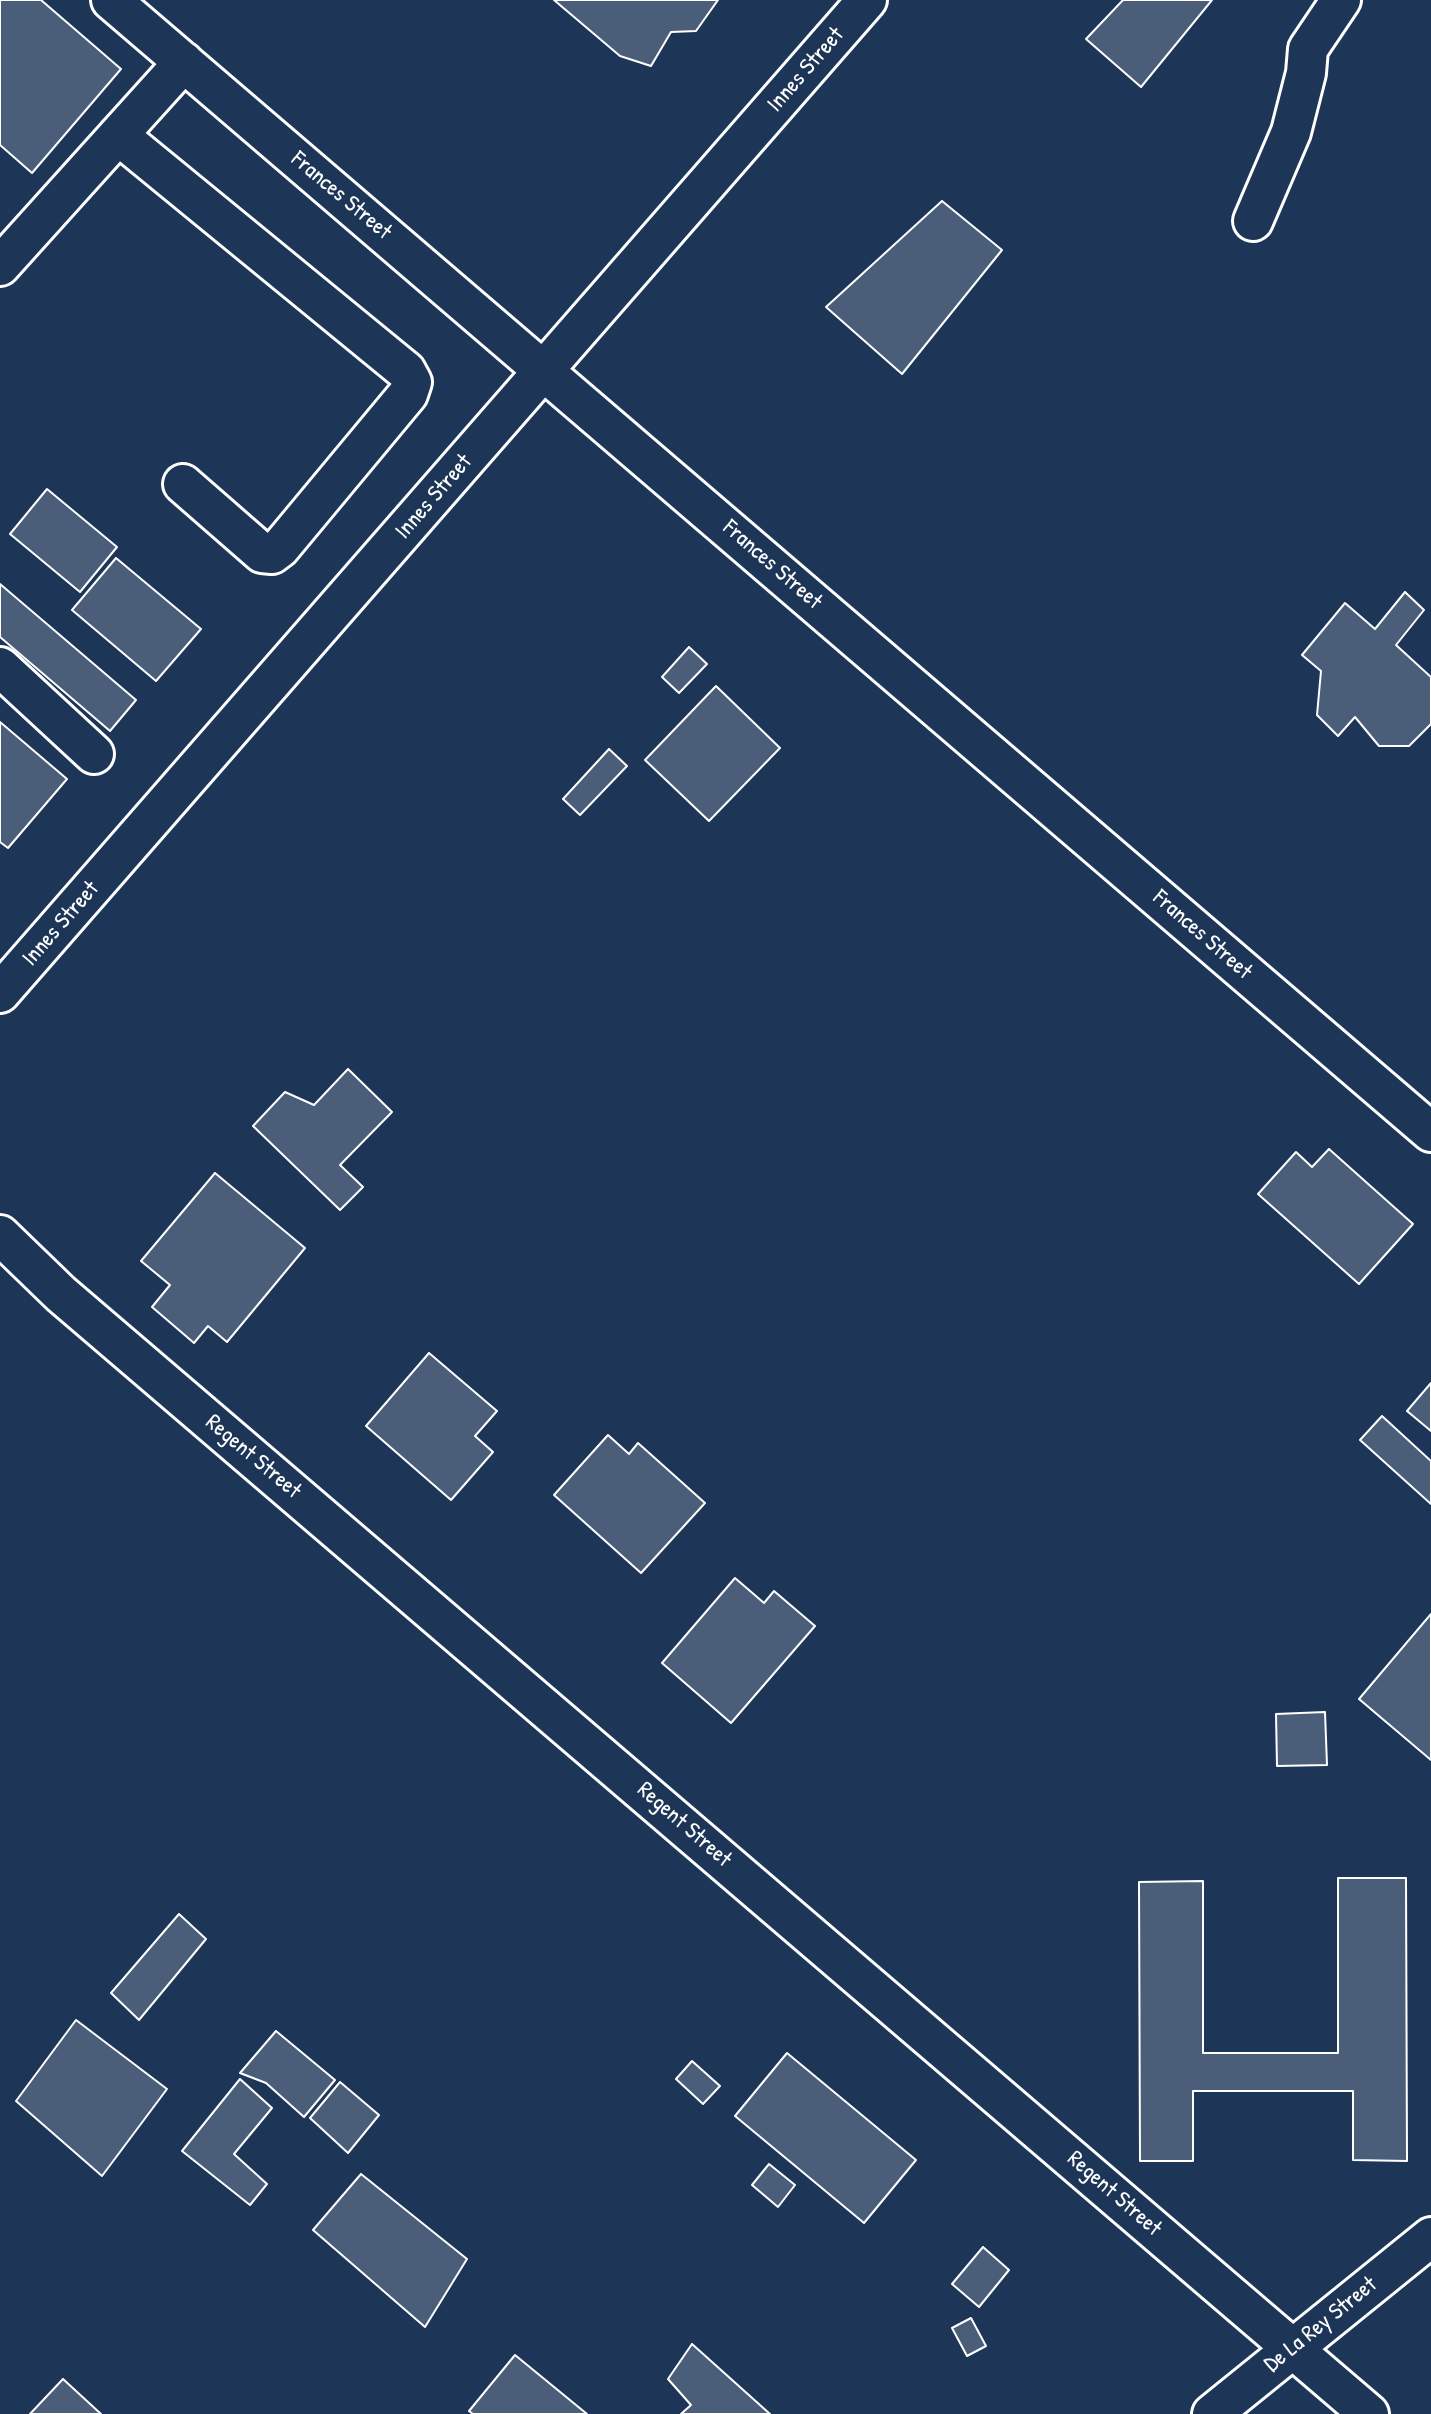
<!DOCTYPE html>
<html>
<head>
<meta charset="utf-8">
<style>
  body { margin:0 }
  canvas { display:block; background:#1d3557 }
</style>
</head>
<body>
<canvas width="1431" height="2414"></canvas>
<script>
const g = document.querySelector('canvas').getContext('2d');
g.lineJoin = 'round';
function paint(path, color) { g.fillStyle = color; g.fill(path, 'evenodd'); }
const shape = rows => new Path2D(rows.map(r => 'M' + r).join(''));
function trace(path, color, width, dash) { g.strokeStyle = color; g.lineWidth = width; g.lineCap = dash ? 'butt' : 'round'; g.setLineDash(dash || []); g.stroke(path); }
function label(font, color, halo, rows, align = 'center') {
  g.font = font + ' "Patrick Hand",sans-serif'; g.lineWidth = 5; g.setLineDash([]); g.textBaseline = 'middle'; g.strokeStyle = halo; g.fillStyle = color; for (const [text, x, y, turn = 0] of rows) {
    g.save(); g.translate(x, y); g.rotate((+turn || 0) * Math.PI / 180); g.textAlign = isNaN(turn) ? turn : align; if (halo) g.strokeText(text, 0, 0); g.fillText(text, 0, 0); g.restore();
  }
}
const building = shape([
  [0,0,41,0,121,69,32,173,0,145,0,0],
  [554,0,718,0,696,31,671,32,651,66,620,56,554,0],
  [1123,0,1212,0,1141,87,1086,39,1123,0],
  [942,201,1002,250,902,374,826,307,942,201],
  [47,489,117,547,80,592,10,534,47,489],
  [116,558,201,629,156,681,72,610,116,558],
  [0,584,136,700,110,731,0,637,0,584],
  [1405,592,1424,610,1396,645,1431,677,1431,724,1409,746,1379,746,1355,717,1338,736,1317,715,1321,671,1302,655,1345,603,1375,629,1405,592],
  [689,647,707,664,679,693,662,677,689,647],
  [716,686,780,748,709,821,645,760,716,686],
  [0,722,67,779,8,848,0,842,0,722],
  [609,749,627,766,580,815,563,799,609,749],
  [348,1069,392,1112,340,1165,363,1187,340,1210,253,1126,285,1092,314,1105,348,1069],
  [1329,1149,1413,1224,1359,1284,1258,1194,1296,1152,1312,1167,1329,1149],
  [215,1173,305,1248,227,1342,208,1326,194,1343,152,1307,170,1285,141,1261,215,1173],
  [429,1353,497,1411,475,1436,493,1452,451,1500,366,1426,429,1353],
  [1431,1383,1431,1431,1407,1411,1431,1383],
  [1382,1416,1431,1461,1431,1504,1360,1440,1382,1416],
  [608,1435,629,1454,638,1443,705,1503,641,1573,554,1495,608,1435],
  [735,1578,764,1603,774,1591,815,1626,731,1723,662,1663,735,1578],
  [1431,1614,1431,1760,1359,1699,1431,1614],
  [1325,1712,1327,1765,1277,1766,1276,1714,1325,1712],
  [1338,1878,1406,1878,1407,2161,1353,2160,1353,2091,1193,2091,1193,2161,1140,2161,1139,1882,1203,1881,1203,2053,1338,2053,1338,1878],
  [179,1914,206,1939,139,2020,111,1993,179,1914],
  [76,2020,167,2089,102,2176,16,2101,76,2020],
  [276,2031,335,2080,304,2117,266,2083,240,2073,276,2031],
  [787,2053,916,2160,864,2223,735,2116,787,2053],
  [692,2061,720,2086,703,2104,676,2079,692,2061],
  [240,2079,272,2108,234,2154,267,2184,250,2205,182,2151,240,2079],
  [340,2082,379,2115,348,2153,310,2118,340,2082],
  [769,2164,795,2185,778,2207,752,2185,769,2164],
  [361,2174,467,2259,425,2327,313,2230,361,2174],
  [983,2247,1009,2270,979,2307,952,2284,983,2247],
  [971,2318,986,2346,967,2356,952,2328,971,2318],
  [692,2344,770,2414,681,2414,691,2405,668,2379,692,2344],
  [515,2355,587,2414,473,2414,469,2411,515,2355],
  [63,2379,101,2414,30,2414,63,2379]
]);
paint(building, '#4a5d79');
trace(building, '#fff', 2);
const minor = shape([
  [111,0,1431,1132],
  [118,135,406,371,412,382,408,394,280,548,272,554,262,553,183,484],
  [1253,221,1291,132,1306,73,1308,49,1341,0],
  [0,266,184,62],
  [0,667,94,754],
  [0,993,867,0],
  [0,1235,61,1294,1369,2414],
  [1212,2414,1431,2237]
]);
trace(minor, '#fff', 44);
trace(minor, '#1d3557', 38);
label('23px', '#fff', '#1d3557', [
  ["Innes Street",806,70,-49],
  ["Frances Street",341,196,40],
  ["Innes Street",434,497,-49],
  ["Frances Street",772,565,41],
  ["Innes Street",61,924,-49],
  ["Frances Street",1202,935,41],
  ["Regent Street",253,1457,40],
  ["Regent Street",684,1825,41],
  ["Regent Street",1114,2194,41],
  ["De La Rey Street",1321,2325,-39]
]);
</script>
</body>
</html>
